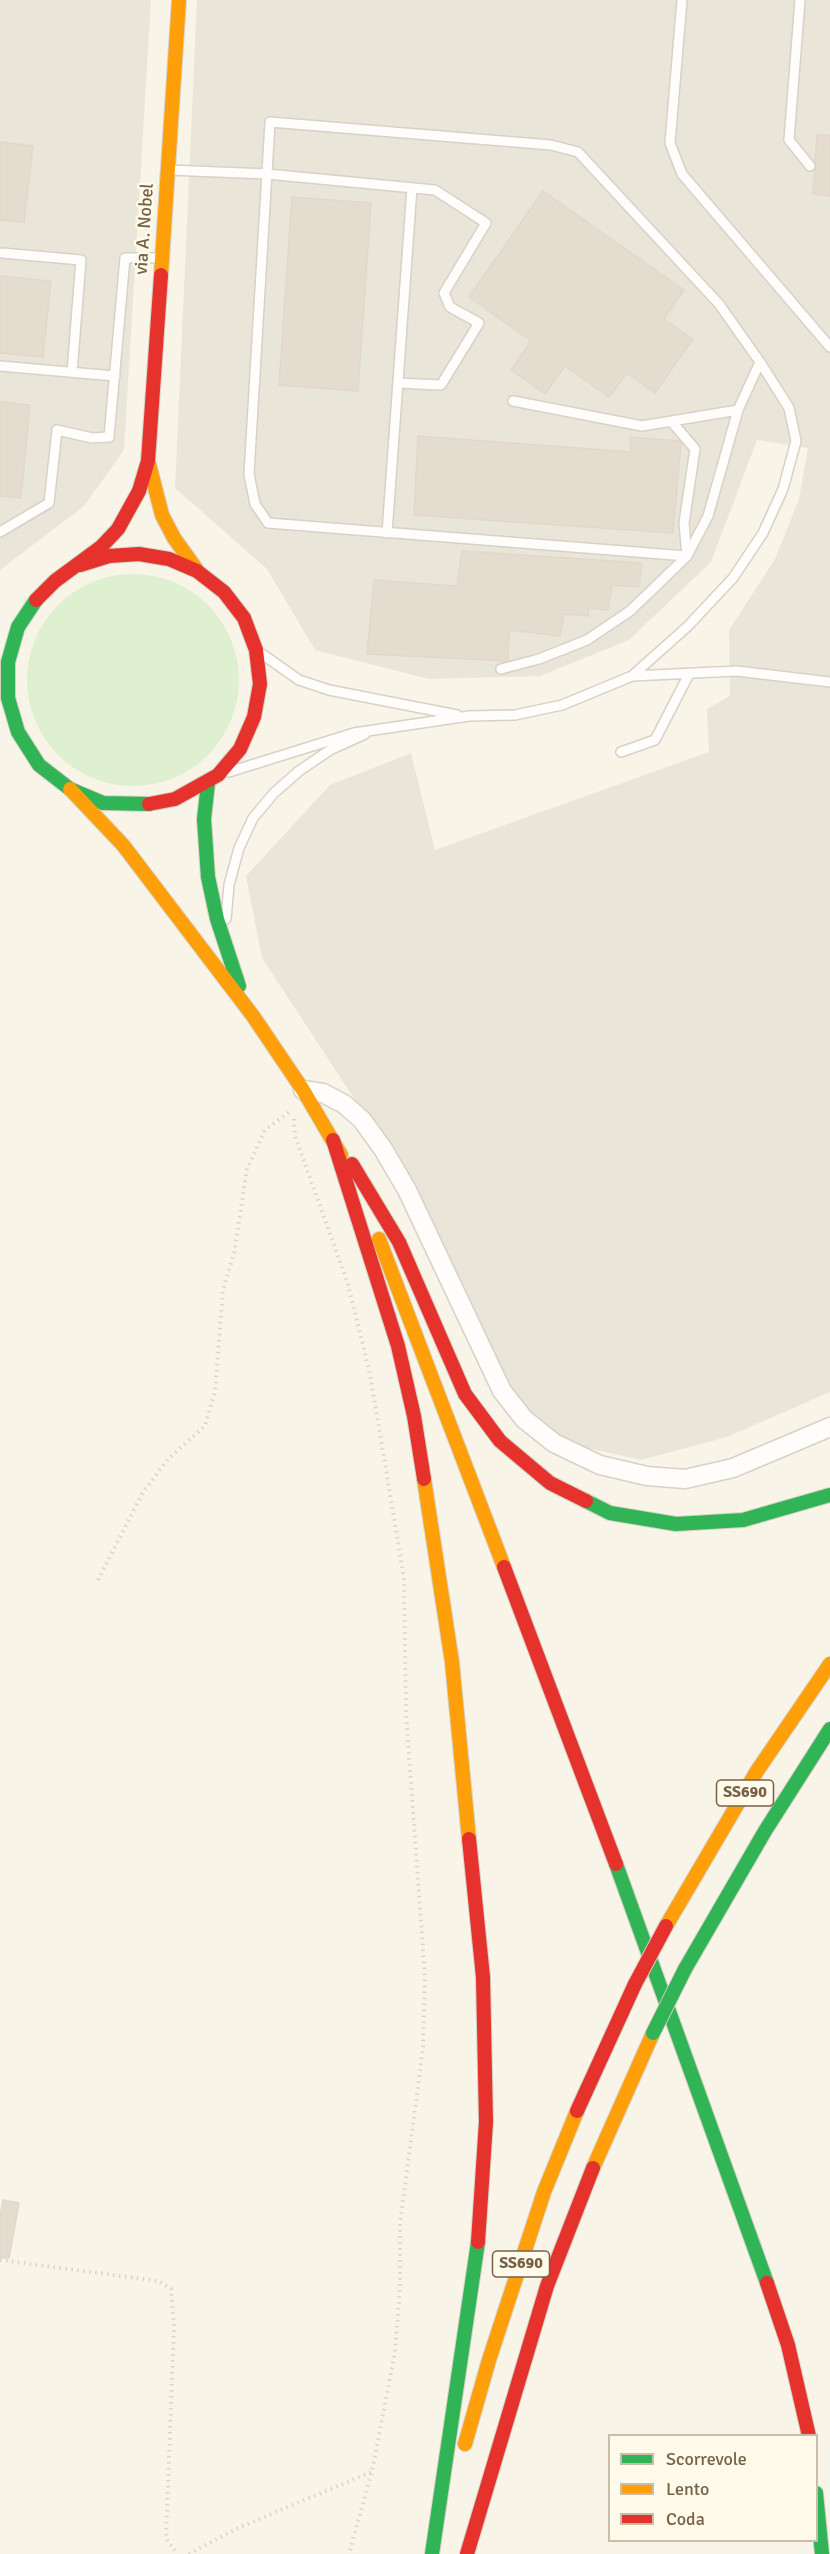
<!DOCTYPE html>
<html>
<head>
<meta charset="utf-8">
<style>
  body { margin:0 }
  #map { position:relative; width:830px; height:2554px; overflow:hidden; background:#f8f4e8; font-family:Signika,sans-serif }
  canvas { display:block }
  .legend { position:absolute; left:608px; top:2434px; width:210px; height:108px; box-sizing:border-box; background:#fffae9; border:2px solid #c9bca8; margin:0; padding:8px 10px; list-style:none; font-size:18px; color:#776046 }
  .legend li { display:flex; align-items:center; gap:12px; height:30px }
  .legend b { width:30px; border:2px solid #c9bca8 }
</style>
</head>
<body>
<div id="map">
<canvas width="830" height="2554"></canvas>
<ul class="legend">
<li><b style="height:8px;background:#30b455"></b>Scorrevole</li>
<li><b style="height:8px;background:#ff9f0a"></b>Lento</li>
<li><b style="height:8px;background:#e5322d"></b>Coda</li>
</ul>
</div>
<script>
const g = document.querySelector('canvas').getContext('2d');
g.lineJoin = 'round';
function paint(path, color) { g.fillStyle = color; g.fill(path, 'evenodd'); }
const shape = rows => new Path2D(rows.map(r => 'M' + r).join(''));
function trace(path, color, width, dash) { g.strokeStyle = color; g.lineWidth = width; g.lineCap = dash ? 'butt' : 'round'; g.setLineDash(dash || []); g.stroke(path); }
function label(font, color, halo, rows, align = 'center') {
  g.font = font + ' Signika,sans-serif'; g.lineWidth = 5; g.setLineDash([]); g.textBaseline = 'middle'; g.strokeStyle = halo; g.fillStyle = color; for (const [text, x, y, turn = 0] of rows) {
    g.save(); g.translate(x, y); g.rotate((+turn || 0) * Math.PI / 180); g.textAlign = isNaN(turn) ? turn : align; if (halo) g.strokeText(text, 0, 0); g.fillText(text, 0, 0); g.restore();
  }
}
paint(shape([
  [0,0,151,0,124,450,84,506,0,570],
  [197,0,830,0,830,1392,727,1437,641,1460,557,1441,499,1383,378,1135,262,958,246,876,330,785,411,753,435,850,709,752,707,709,730,696,729,630,775,559,799,499,808,448,757,440,711,562,629,640,540,676,429,679,315,650,267,569,175,488]
]), '#eae5d9');
paint(shape([
  '27 680a106 106 0 1 1 212 0a106 106 0 1 1-212 0Z'
]), '#dff0d1');
const building = shape([
  [817,135,830,135,830,196,813,194,817,135],
  [0,142,33,146,24,222,0,220,0,142],
  [543,191,684,290,664,319,693,339,655,393,627,373,609,397,565,366,545,394,511,370,531,341,469,297,543,191],
  [292,197,371,203,358,391,279,385,292,197],
  [0,276,51,281,43,357,0,353,0,276],
  [0,402,30,405,21,498,0,496,0,402],
  [418,436,631,452,630,437,679,441,681,443,673,533,414,515,418,436],
  [462,551,642,563,639,587,612,585,608,610,589,608,588,616,564,614,560,636,509,630,508,660,506,661,367,654,374,580,457,586,462,551],
  [3,2200,19,2203,9,2258,0,2258,0,2217,3,2200]
]);
paint(building, '#e4dccf');
trace(building, '#e1d8ca', 1.5);
const lane = shape([
  [682,0,670,143,682,174,830,347],
  [800,0,789,140,810,166],
  [169,170,267,174,435,190,486,223,444,293,450,307,479,323,441,385,398,383],
  [2,253,81,260,72,372],
  [0,366,115,376],
  [513,401,642,426,738,410],
  [0,532,49,503,57,430,92,438,109,437,125,258,161,258],
  [387,533,412,188],
  [262,654,299,680,329,690,457,715],
  [501,669,539,659,587,640,630,611,687,556,708,516,738,410,760,362],
  [632,676,688,626,733,578,763,533,783,489,796,441,789,408,760,362,719,304,578,152,551,145,270,122,249,474,255,504,268,523,687,556,684,523,695,449,671,421],
  [621,752,655,740,689,674],
  [229,772,354,733,469,716,515,715,562,705,632,676,737,671,830,682],
  [226,919,229,885,239,848,253,818,274,793,299,771,330,750,365,734]
]);
const street = shape([
  [303,1090,323,1093,344,1104,362,1120,383,1149,407,1190,502,1391,524,1419,554,1443,600,1465,647,1476,685,1479,733,1468,830,1427]
]);
const fast = shape([
  [36,600,18,627,8,662,8,698,18,732,39,765,70,789,103,803,149,804],
  [208,783,204,819,208,877,217,919,239,986],
  [586,1501,610,1513,676,1524,743,1520,830,1495],
  [616,1864,767,2283],
  [685,1969,765,1831,830,1729],
  [816,2493,822,2554],
  [432,2554,478,2242]
]);
const slow = shape([
  [161,275,179,0],
  [149,464,162,515,174,538,197,570],
  [70,789,123,845,253,1016,303,1090,341,1155],
  [379,1239,504,1567],
  [424,1479,452,1662,469,1839],
  [666,1926,757,1771,830,1664],
  [593,2168,653,2033],
  [465,2444,489,2360,544,2192,577,2111]
]);
const jam = shape([
  [80,565,109,556,139,554,169,559,197,571,224,592,244,618,256,650,260,684,254,717,240,749,218,775,175,799,149,804],
  [36,600,55,581,101,547,118,529,139,491,148,461,161,275],
  [333,1140,398,1346,414,1416,424,1479],
  [352,1164,399,1242,465,1394,500,1441,550,1483,586,1501],
  [504,1567,616,1864],
  [469,1839,483,1977,486,2122,478,2242],
  [577,2111,635,1984],
  [767,2283,788,2345,809,2436],
  [467,2554,547,2286,593,2168]
]);
trace(lane, '#d7d1c7', 12);
trace(street, '#d7d1c7', 21);
trace(fast, '#d7d1c6', 16);
trace(slow, '#d7d1c6', 16);
trace(jam, '#d7d1c6', 16);
trace(shape([
  [294,1119,295,1136,348,1284,370,1374,404,1578,406,1713,425,1977,423,2048,400,2224,400,2286,395,2352,372,2471,349,2554],
  [98,1580,142,1494,168,1459,205,1426,215,1392,223,1290,234,1253,247,1169,265,1130,292,1110],
  [0,2260,159,2281,171,2289,174,2326,166,2538,177,2554],
  [189,2554,238,2528,371,2472]
]), '#dad4cb', 4, [1.5, 4.5]);
trace(lane, '#fefdfc', 9);
trace(street, '#fefdfc', 18);
trace(fast, '#30b455', 14);
trace(slow, '#ff9f0a', 14);
trace(jam, '#e5322d', 14);
const fastBridge = shape([
  [653,2033,685,1969]
]);
const jamBridge = shape([
  [635,1984,666,1926]
]);
trace(fastBridge, '#d7cfc4', 16, []);
trace(jamBridge, '#d7cfc4', 16, []);
trace(fastBridge, '#30b455', 14);
trace(jamBridge, '#e5322d', 14);
for (const [x, y, w] of [
  [745,1793,57],
  [521,2264,57]
]) { const box = new Path2D(); box.roundRect(x - w / 2, y - 13, w, 26, 4.5); g.fillStyle = '#fffae9'; g.fill(box); trace(box, '#776046', 1.5); }
label('bold 16px', '#776046', null, [
  ["SS690",745,1793],
  ["SS690",521,2264]
]);
label('18px', '#776046', '#fffae9', [
  ["via A. Nobel",145,229,-86]
]);
</script>
</body>
</html>
